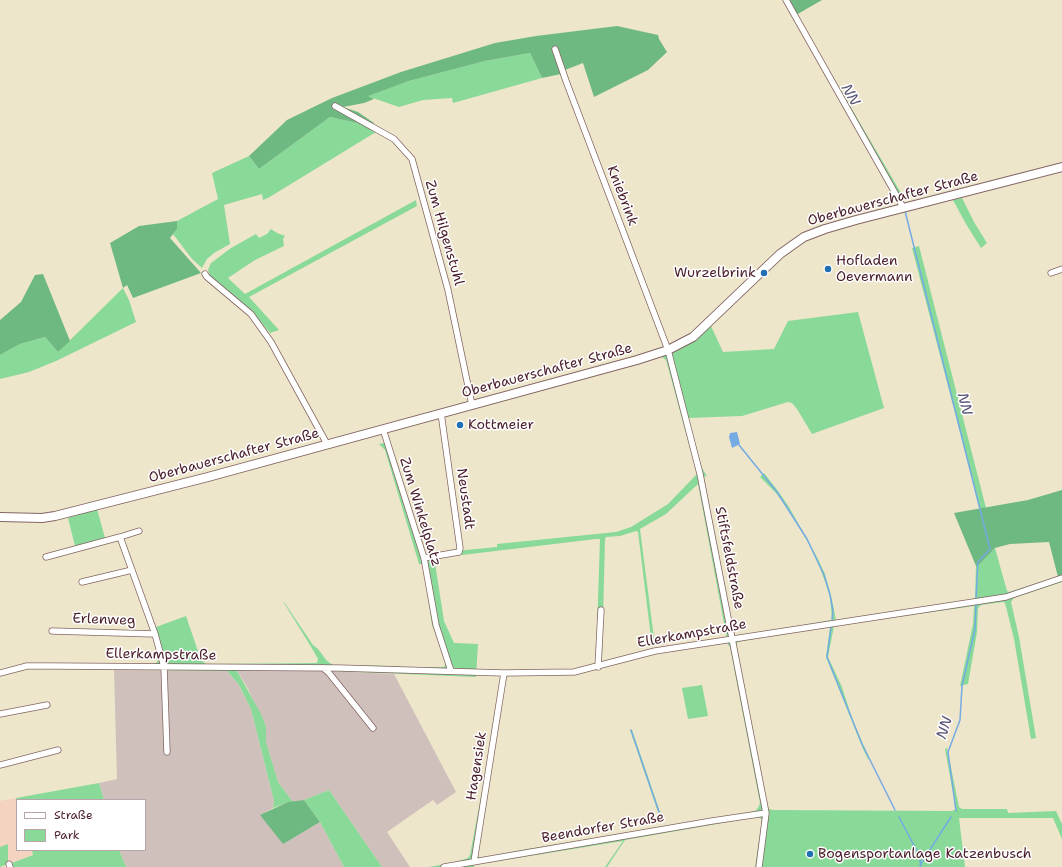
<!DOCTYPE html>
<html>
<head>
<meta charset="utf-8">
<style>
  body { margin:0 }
  #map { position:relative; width:1062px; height:867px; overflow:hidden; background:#eee6ca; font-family:"Shantell Sans",sans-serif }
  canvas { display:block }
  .legend { position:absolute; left:16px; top:799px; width:130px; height:52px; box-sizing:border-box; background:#fff; border:1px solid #b7a5aa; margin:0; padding:5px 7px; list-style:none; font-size:12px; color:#4a1f2b }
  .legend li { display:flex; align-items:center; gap:8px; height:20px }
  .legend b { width:20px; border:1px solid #b7a5aa }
</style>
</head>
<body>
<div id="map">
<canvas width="1062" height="867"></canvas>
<ul class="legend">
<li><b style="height:5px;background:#fff"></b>Straße</li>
<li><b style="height:11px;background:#89d999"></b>Park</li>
</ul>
</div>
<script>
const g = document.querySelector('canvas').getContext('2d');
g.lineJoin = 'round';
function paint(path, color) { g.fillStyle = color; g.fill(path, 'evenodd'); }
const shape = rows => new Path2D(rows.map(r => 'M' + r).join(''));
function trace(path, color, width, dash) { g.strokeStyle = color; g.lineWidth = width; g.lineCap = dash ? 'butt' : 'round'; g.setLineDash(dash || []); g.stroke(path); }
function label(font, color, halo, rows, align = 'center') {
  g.font = font + ' "Shantell Sans",sans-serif'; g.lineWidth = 3; g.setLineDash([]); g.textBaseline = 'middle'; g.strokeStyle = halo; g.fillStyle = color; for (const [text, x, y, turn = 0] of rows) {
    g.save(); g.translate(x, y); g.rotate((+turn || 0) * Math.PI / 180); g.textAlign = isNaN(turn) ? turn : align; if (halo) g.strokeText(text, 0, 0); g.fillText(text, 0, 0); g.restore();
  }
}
paint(shape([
  [16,798,17,850,32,850,33,855,0,867,0,801]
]), '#f4d3c0');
paint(shape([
  [114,670,227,671,239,685,251,709,274,801,273,808,261,815,284,843,320,822,344,867,126,867,119,850,145,850,145,800,104,800,99,783,117,779],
  [237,671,331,671,394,674,456,792,437,805,433,800,387,832,410,867,382,867,329,790,304,800,293,802,278,782,266,742,266,727,247,687]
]), '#d0c0bc');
paint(shape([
  [783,0,788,0,904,198,897,201],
  [530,53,542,78,453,103,452,98,423,100,399,107,367,96,409,81,485,61],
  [330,117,357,123,376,132,268,198,263,200,262,194,224,205,230,244,214,253,207,259,202,268,192,259,173,234,177,229,177,221,218,199,212,173,249,156,259,169],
  [962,198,974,222,987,243,981,248,966,224,953,200],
  [416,200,417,206,249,297,279,330,270,333,256,316,237,298,210,276,208,270,211,263,231,248,256,234,259,238,267,234,271,229,277,233,285,236,283,239,284,246,255,260,228,278,245,294],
  [919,246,986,508,980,509,912,248],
  [123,288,129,300,136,322,56,361,29,372,0,379,0,355,20,344,45,337,58,352],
  [858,312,884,408,812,434,797,409,792,403,788,402,742,416,688,418,702,468,707,476,705,476,704,479,733,632,735,635,739,636,832,620,830,595,816,557,806,539,788,509,776,493,760,477,764,473,778,491,789,507,817,557,825,574,831,595,836,620,975,599,976,566,978,566,995,548,1007,591,1009,592,1062,575,1062,582,1014,598,1011,602,1019,637,1036,738,1031,739,1014,639,1005,603,1003,602,981,605,978,608,977,632,968,684,960,686,973,624,974,606,834,626,828,657,842,687,853,721,870,760,868,759,863,749,826,657,830,627,742,641,738,642,736,645,766,803,769,809,773,810,952,811,956,809,945,749,947,748,959,807,962,809,1007,809,1008,813,1056,811,1062,824,1062,839,1053,818,959,818,965,867,755,867,762,820,760,818,757,817,625,840,607,867,605,867,623,841,474,865,474,867,429,867,456,862,468,858,470,855,486,770,477,855,480,858,527,849,730,816,755,811,758,808,760,803,730,647,728,645,698,484,666,514,640,529,655,646,652,646,638,532,636,531,620,536,606,537,605,539,602,659,596,661,600,539,596,539,437,558,435,563,444,621,454,643,478,644,476,677,331,671,237,671,261,714,266,727,266,742,278,782,293,802,288,802,273,808,274,801,251,709,239,685,227,671,51,669,50,663,153,664,156,663,160,658,166,661,156,627,186,616,201,660,206,664,317,663,318,659,313,650,284,603,284,602,313,645,318,649,327,661,333,665,398,666,402,668,443,667,445,666,446,662,432,625,423,564,419,564,385,450,379,444,390,442,425,554,497,547,497,544,616,532,631,527,668,504,697,474,666,360,662,357,677,351,697,337,710,324,723,352,774,349,788,321],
  [97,509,105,538,75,546,68,518],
  [702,685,708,716,688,719,682,688],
  [630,730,632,730,660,812,658,812],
  [99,783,104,800,17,800,17,801,16,798],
  [329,790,382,867,344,867,320,822,304,800],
  [8,844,8,864,0,867,0,847],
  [32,850,119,850,126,867,10,867,9,864,33,855]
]), '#89d999');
paint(shape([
  [788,0,822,0,796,15],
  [617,26,658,35,659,39,667,52,648,70,594,97,583,63,565,70,561,74,542,78,530,53,485,61,409,81,368,96,374,99,364,103,343,107,358,112,374,123,370,130,357,123,330,117,259,169,249,156,287,120,332,98,401,72,495,43,536,36],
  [177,221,177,229,170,238,201,273,133,298,127,285,123,288,110,243,139,226],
  [43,274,70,341,58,352,45,337,20,344,0,355,0,320,21,302,35,275],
  [1062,490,1062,575,1058,577,1049,542,1010,544,995,548,978,566,976,566,954,513,1028,500],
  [304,800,320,822,283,844,260,815,288,802]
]), '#6eb981');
paint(shape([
  [737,432,740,444,732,448,729,437,730,433]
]), '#75abe3');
trace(shape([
  [905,211,990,549,978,562,976,598],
  [739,445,777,492,807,539,824,575,830,595,833,611,832,619],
  [831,627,827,657,862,744,895,810],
  [631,730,659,812],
  [956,811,948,752,960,720,962,686,975,629,976,604],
  [899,817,919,855,921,866],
  [920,865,951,817]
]), '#75abe3', 1.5);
const street = shape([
  [786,0,903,207],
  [555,49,566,81,668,350,700,474,766,813,759,867],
  [335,106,394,139,412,159,448,290,472,405],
  [1051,273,1062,269],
  [205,274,207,277,251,314,271,342,327,444],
  [383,429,424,558,436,625,451,671],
  [139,531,120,537,155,634,164,667,167,752],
  [46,557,120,537],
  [424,558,459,552,460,548,441,413],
  [82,582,132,570],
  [52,631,155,634],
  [598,667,601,610],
  [323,668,329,673,373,728],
  [0,673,27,666,50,666,339,668,504,673,574,672,655,651,1006,597,1062,578],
  [0,714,47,705],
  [0,765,58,750],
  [474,862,504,673],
  [9,864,10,867],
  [444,867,712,821,766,813]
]);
const secondary = shape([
  [0,517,42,518,55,516,208,477,637,360,668,350,693,337,780,254,804,237,825,229,856,220,1062,167]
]);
trace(street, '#836563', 7);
trace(secondary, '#836563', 10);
trace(street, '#fff', 5.5);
trace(secondary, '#fff', 8);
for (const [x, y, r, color] of [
  [828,269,4,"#1f6fb2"],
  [764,273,4,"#1f6fb2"],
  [460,425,4,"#1f6fb2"],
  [810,854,4,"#1f6fb2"]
]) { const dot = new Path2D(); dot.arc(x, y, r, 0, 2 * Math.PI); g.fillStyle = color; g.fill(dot); trace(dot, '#fff', 1.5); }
label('14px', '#4a1f2b', '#fff', [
  ["Kniebrink",622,196,69],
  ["Oberbauerschafter Straße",893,199,-15],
  ["Zum Hilgenstuhl",444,233,74],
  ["Oberbauerschafter Straße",547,371,-15],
  ["Oberbauerschafter Straße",234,456,-15],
  ["Neustadt",465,499,82],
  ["Zum Winkelplatz",420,512,73],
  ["Stiftsfeldstraße",729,558,79],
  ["Erlenweg",104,620,2],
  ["Ellerkampstraße",692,634,-10],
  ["Ellerkampstraße",161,655,1],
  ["Hagensiek",477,766,-81],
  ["Beendorfer Straße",603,828,-10]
]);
label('14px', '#4a1f2b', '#fff', [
  ["Hofladen",836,261],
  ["Oevermann",836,277],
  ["Wurzelbrink",756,273,"right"],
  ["Kottmeier",468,425],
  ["Bogensportanlage Katzenbusch",818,854]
], 'left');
label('italic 15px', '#5b5775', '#fff', [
  ["NN",850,95,60],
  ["NN",964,404,76],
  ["NN",945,728,-73]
]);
</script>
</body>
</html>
